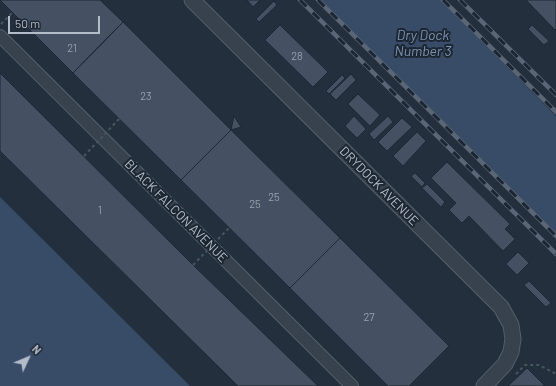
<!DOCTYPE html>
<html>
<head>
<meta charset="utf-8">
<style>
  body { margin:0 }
  #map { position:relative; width:556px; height:386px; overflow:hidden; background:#242f3e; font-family:Barlow,sans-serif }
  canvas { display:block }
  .north { position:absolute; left:8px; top:338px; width:40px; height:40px; -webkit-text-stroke:3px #1d2633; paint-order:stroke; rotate:46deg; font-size:11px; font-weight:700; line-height:16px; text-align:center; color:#b4bcc9 }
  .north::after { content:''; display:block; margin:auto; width:14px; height:18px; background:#b4bcc9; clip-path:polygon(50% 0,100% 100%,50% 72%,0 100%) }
  .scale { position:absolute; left:8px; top:16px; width:92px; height:18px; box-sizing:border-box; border:2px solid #b4bcc9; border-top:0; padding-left:5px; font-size:12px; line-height:14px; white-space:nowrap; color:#b4bcc9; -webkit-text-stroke:3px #1d2633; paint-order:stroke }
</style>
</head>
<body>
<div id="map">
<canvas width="556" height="386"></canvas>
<div class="north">N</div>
<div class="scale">50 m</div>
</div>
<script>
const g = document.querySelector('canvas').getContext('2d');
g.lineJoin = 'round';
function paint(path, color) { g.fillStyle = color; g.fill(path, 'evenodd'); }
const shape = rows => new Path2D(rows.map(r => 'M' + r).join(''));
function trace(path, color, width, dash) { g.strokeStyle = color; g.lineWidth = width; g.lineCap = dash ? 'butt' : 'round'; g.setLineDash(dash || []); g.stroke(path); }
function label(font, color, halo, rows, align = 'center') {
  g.font = font + ' Barlow,sans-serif'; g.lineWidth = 4; g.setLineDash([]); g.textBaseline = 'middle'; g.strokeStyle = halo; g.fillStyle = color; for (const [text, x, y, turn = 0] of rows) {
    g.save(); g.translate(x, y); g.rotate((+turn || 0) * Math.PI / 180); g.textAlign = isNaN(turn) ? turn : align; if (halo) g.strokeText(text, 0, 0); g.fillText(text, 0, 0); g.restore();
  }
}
paint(shape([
  [319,0,441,0,556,116,556,234],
  [0,197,190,386,0,386]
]), '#394c67');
const building = shape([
  [0,0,100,0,123,22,73,73,0,0],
  [247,0,260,0,253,7,247,0],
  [526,0,556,0,556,29,555,30,526,0],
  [274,1,277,5,259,22,256,19,274,1],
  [123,22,231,130,181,180,73,73,123,22],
  [280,25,328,72,313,87,265,40,280,25],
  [532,25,549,41,544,45,528,29,532,25],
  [0,73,193,265,318,386,238,386,0,151,0,73],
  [351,74,356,80,336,100,330,94,351,74],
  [342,75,345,78,329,94,326,91,342,75],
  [358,94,380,115,370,126,348,104,358,94],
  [234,116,241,127,231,130,234,116],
  [354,116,366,129,357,138,345,126,354,116],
  [388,116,393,122,374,140,369,134,388,116],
  [402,118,412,127,387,151,378,142,402,118],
  [231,130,340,238,290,288,181,180,231,130],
  [417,132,426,141,403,166,393,156,417,132],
  [447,162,510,224,505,229,515,239,503,251,469,216,462,223,449,210,456,203,431,178,447,162],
  [415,173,425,183,422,187,411,176,415,173],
  [427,184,445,202,441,207,422,188,427,184],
  [340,238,449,346,409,386,388,386,290,288,340,238],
  [518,252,529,263,517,275,506,264,518,252],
  [529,281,551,303,546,307,524,285,529,281],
  [527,368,545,386,508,386,527,368]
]);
paint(building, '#455162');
trace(building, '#1f2835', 1);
const minor = shape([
  [0,36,352,386]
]);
const tertiary = shape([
  [192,0,501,307,511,325,513,339,511,352,505,364,484,386]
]);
trace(minor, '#565f6c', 14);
trace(tertiary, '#565f6c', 17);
trace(shape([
  [1,24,12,13],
  [516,374,525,365,539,365,556,374]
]), '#44595c', 2, [3, 3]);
trace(minor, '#38414e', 12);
trace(tertiary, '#38414e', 15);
const rail = shape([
  [300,0,556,254],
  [318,0,556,236],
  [443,0,556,112],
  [460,0,556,95]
]);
trace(rail, '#5a6575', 4.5);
trace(rail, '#1d2633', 3, [9]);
trace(shape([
  [84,156,119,119],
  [193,265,229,228]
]), '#44595c', 2, [3, 3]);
label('11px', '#98a1af', null, [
  ["21",72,48],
  ["28",297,56],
  ["23",146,96],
  ["25",274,197],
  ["25",255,204],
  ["1",100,210],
  ["27",369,317]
]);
label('13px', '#b4bcc9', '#1d2633', [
  ["DRYDOCK AVENUE",379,186,45],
  ["BLACK FALCON AVENUE",176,211,45]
]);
label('italic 14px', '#7c92b1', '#1d2633', [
  ["Dry Dock",423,35],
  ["Number 3",423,51]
]);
</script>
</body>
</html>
